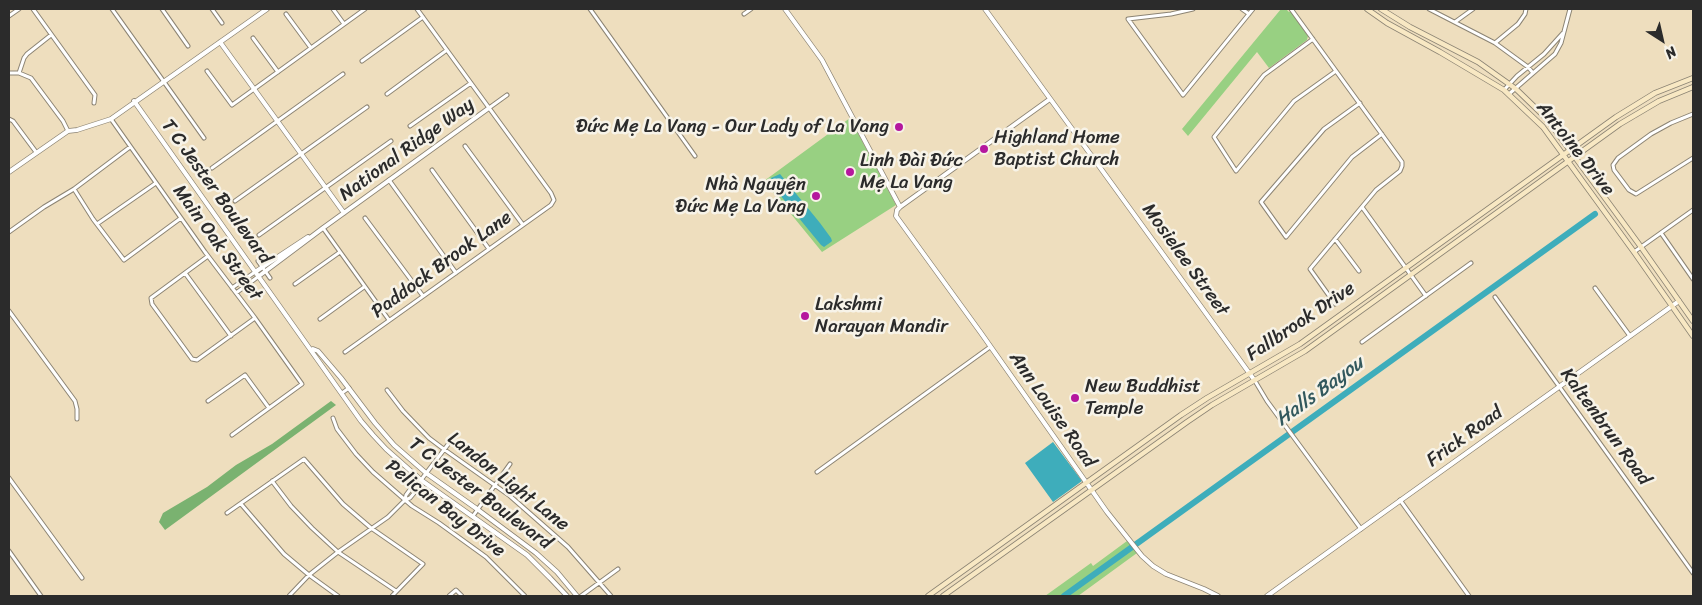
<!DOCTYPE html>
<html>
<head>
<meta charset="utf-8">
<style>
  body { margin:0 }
  #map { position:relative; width:1702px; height:605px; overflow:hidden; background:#eedebe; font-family:Sriracha,sans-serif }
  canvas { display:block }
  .frame { position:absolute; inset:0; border:10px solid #2b2b2b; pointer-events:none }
  .north { position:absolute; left:1637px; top:15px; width:50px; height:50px; -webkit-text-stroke:4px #f7f3e8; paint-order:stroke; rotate:145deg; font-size:14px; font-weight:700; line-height:20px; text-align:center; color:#2b2b2b }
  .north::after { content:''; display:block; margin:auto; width:18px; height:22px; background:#2b2b2b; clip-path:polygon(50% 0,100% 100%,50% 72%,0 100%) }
</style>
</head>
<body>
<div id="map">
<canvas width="1702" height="605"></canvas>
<div class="frame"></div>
<div class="north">N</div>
</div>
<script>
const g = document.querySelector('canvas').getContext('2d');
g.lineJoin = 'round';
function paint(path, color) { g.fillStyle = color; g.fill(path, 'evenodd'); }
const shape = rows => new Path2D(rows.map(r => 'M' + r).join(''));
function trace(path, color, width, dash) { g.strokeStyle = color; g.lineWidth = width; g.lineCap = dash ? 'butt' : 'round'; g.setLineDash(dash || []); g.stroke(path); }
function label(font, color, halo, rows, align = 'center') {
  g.font = font + ' Sriracha,sans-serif'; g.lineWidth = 5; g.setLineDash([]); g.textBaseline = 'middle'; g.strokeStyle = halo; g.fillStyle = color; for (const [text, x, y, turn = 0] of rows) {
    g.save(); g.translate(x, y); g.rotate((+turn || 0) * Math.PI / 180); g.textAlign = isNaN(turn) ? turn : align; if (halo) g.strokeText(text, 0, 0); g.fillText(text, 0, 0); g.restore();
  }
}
paint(shape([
  [1281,9,1286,9,1289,12,1291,11,1308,36,1307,40,1269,68,1257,52,1188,136,1182,129],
  [850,118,896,205,822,252,764,181],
  [1127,541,1137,553,1078,596,1045,596,1091,563,1093,566]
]), '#98d082');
paint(shape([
  [331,401,336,405,165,530,159,522,163,513,207,487,236,465,272,444]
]), '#7ab270');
paint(shape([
  [780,174,820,223,831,238,832,241,831,242,824,247,821,245,771,184,770,181,771,178],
  [1053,442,1082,481,1053,502,1025,463]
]), '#3eadbb');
trace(shape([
  [1064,596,1595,214]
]), '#3eadbb', 6);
const minor = shape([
  [33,9,95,95,94,103],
  [112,9,204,138],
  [162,9,188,46],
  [212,9,222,23],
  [333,9,344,24],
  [590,9,695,156],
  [1193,9,1171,14,1128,19,1183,95,1253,9],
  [1242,9,1249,14],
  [1291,9,1402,162,1402,166,1400,171,1376,190,1310,269,1335,304],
  [1429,9,1495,43,1528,67,1533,73],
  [286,14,311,48],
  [744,14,751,9],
  [9,16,19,9],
  [1455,22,1473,9],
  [253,38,278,72],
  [1313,39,1264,75,1214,137,1236,171,1294,101,1336,71],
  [1495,43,1518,24,1525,14,1526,9],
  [362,61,423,17],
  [207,71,232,105,365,9],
  [9,73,19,73,31,78,63,121,68,131],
  [19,73,24,58,27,54,51,35],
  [1504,90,1517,76,1544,54,1563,33],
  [387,94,447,50],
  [1509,94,1555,54,1561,43,1570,9],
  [1360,103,1324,129,1261,202,1286,237,1352,157,1382,134],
  [489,108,507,95],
  [1693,114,1671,123,1651,134,1618,158,1613,165,1614,170,1629,190,1636,194,1693,158],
  [9,119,13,121,36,152],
  [111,119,205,252,255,318,302,384,232,435],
  [410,126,471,83],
  [465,146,523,225],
  [212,168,343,74],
  [432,170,489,249],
  [389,180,456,273],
  [74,189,93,219,124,260,181,218],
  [235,201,367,107],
  [1362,207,1426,296],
  [365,218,423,296],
  [97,224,156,183],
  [323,228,389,320],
  [9,232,44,207,74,189,130,147],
  [1661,233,1693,279],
  [259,235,391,141],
  [1335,239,1359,271],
  [1634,252,1693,210],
  [208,256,151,298,152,304,192,359,197,360,255,318],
  [258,261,270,278],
  [185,273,231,336],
  [295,284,340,252],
  [232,288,255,272],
  [1595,288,1630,336],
  [236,293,259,276],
  [1495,297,1693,573],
  [9,311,75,401,77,409,77,419],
  [320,319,364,287],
  [1362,342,1471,263],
  [345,352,551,205,554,200,551,193,417,9],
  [1255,381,1267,401,1361,529],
  [387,390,403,411,429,438,445,450,510,496,568,547,611,596],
  [342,393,349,388],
  [208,401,245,375,269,408],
  [333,418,337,429,356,454,373,472,412,506,439,523,486,557,525,596],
  [817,472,990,347],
  [9,478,82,578],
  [272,481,291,506,312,528,338,552,396,591],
  [405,499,406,495,415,483,421,480,456,434],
  [1400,500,1469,596],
  [241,504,284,554,309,575,338,596],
  [227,513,304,459,343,504,371,528,423,564,392,596],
  [473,516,510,464],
  [9,551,41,596],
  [289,596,309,575,338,552,388,517,405,500,410,498,420,486,421,480],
  [449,596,456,590,462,596],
  [581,596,618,569]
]);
const tertiary = shape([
  [785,9,822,60,900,207],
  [985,9,1255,381],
  [220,42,344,213],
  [1050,99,900,207,897,210,896,216,981,333,1107,512,1142,556,1153,566,1166,574,1204,589,1218,596],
  [134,101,361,421,373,435,386,449,421,480,527,555,550,578,567,596],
  [9,172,68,131,77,130,111,119,267,9],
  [255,272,308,237],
  [259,276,323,228,489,108],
  [313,349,318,351,341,378,375,423,394,445,426,473,477,509,536,553,557,572,577,596],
  [1267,596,1679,301]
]);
const secondary = shape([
  [1367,9,1387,23,1440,52,1504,90,1543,127,1634,252,1693,336],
  [1381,9,1410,27,1478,62,1516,89,1547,119,1641,247,1693,321],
  [928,596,1181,415,1207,398,1300,344,1616,117,1655,93,1693,78],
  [943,596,1187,422,1212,405,1305,351,1620,124,1659,101,1693,87]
]);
trace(minor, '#8c8474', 5);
trace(tertiary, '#8c8474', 5.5);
trace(secondary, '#8c8474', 6);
trace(minor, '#fff', 3);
trace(tertiary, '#fff', 4);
trace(secondary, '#f8e8c3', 4.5);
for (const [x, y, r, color] of [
  [899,127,5,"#b5179e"],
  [984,149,5,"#b5179e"],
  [850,172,5,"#b5179e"],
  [816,196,5,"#b5179e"],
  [805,316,5,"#b5179e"],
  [1075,398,5,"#b5179e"]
]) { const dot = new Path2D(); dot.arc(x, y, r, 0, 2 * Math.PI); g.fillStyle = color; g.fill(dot); trace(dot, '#f7f3e8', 2); }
label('19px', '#2b2b2b', '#f7f3e8', [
  ["Đức Mẹ La Vang - Our Lady of La Vang",889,127,"right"],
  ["Highland Home",994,138],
  ["Baptist Church",994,160],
  ["Linh Đài Đức",860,161],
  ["Mẹ La Vang",860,183],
  ["Nhà Nguyện",806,185,"right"],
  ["Đức Mẹ La Vang",806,207,"right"],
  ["Lakshmi",815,305],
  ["Narayan Mandir",815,327],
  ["New Buddhist",1085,387],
  ["Temple",1085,409]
], 'left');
label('19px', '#2b2b2b', '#f7f3e8', [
  ["Antoine Drive",1575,149,52],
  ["National Ridge Way",407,150,-36],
  ["T C Jester Boulevard",216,192,54],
  ["Main Oak Street",217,243,54],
  ["Mosielee Street",1185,260,54],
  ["Paddock Brook Lane",442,265,-36],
  ["Fallbrook Drive",1301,322,-34],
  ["Ann Louise Road",1052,410,55],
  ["Kaltenbrun Road",1605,427,54],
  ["Frick Road",1465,437,-36],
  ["Landon Light Lane",508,482,38],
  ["T C Jester Boulevard",480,494,37],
  ["Pelican Bay Drive",445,509,38]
]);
label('italic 20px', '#32585d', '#f7f3e8', [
  ["Halls Bayou",1320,392,-36]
]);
</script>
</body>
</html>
